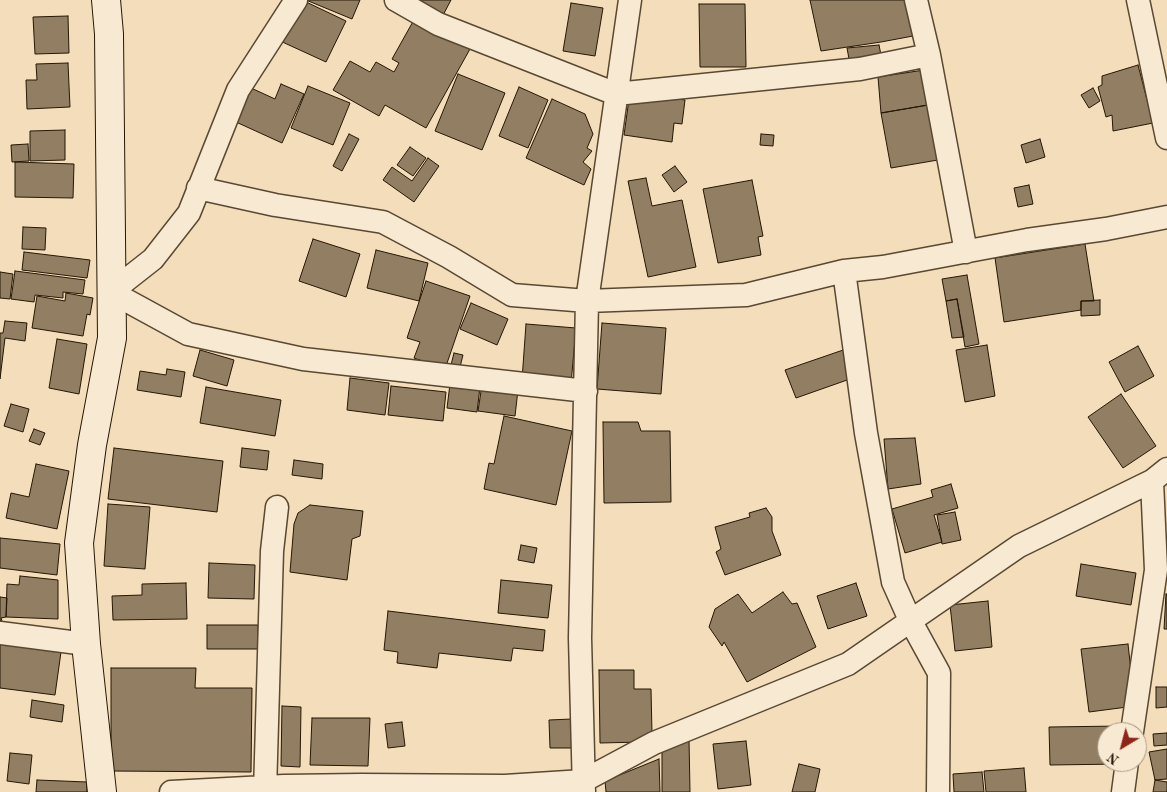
<!DOCTYPE html>
<html>
<head>
<meta charset="utf-8">
<style>
  body { margin:0 }
  #map { position:relative; width:1167px; height:792px; overflow:hidden; background:#f4ddbb; font-family:"Old Standard TT",serif }
  canvas { display:block }
  .north { position:absolute; left:1097px; top:722px; width:50px; height:50px; box-sizing:border-box; background:#f8e9d3; border:1px solid #a49580; border-radius:50%; rotate:217deg; font-size:14px; font-weight:700; line-height:20px; text-align:center; color:#251704 }
  .north::after { content:''; display:block; margin:auto; width:18px; height:22px; background:#8f2418; clip-path:polygon(50% 0,100% 100%,50% 72%,0 100%) }
</style>
</head>
<body>
<div id="map">
<canvas width="1167" height="792"></canvas>
<div class="north">N</div>
</div>
<script>
const g = document.querySelector('canvas').getContext('2d');
g.lineJoin = 'round';
function paint(path, color) { g.fillStyle = color; g.fill(path, 'evenodd'); }
const shape = rows => new Path2D(rows.map(r => 'M' + r).join(''));
function trace(path, color, width, dash) { g.strokeStyle = color; g.lineWidth = width; g.lineCap = dash ? 'butt' : 'round'; g.setLineDash(dash || []); g.stroke(path); }
const building = shape([
  [302,0,346,21,326,62,278,40,302,0],
  [306,0,360,0,352,19,306,0],
  [411,0,451,0,441,19,411,0],
  [810,0,907,0,913,36,881,42,821,51,810,0],
  [571,3,603,8,595,56,563,51,571,3],
  [699,4,745,4,746,67,700,67,699,4],
  [68,16,69,53,35,54,33,17,68,16],
  [415,18,470,49,426,128,385,105,379,116,333,90,350,61,370,72,376,62,394,72,399,63,392,59,415,18],
  [879,45,881,55,849,59,847,48,879,45],
  [68,63,70,107,27,109,26,80,37,80,36,64,68,63],
  [1138,65,1153,123,1113,131,1112,115,1106,117,1098,87,1102,85,1102,76,1138,65],
  [924,70,928,105,881,113,878,77,924,70],
  [458,74,505,93,482,150,435,131,458,74],
  [281,84,304,94,282,143,236,122,251,88,275,99,281,84],
  [308,86,350,103,333,145,291,128,308,86],
  [519,87,548,100,528,148,499,136,519,87],
  [1093,88,1100,101,1089,108,1081,95,1093,88],
  [630,92,685,100,682,124,674,123,672,142,624,135,630,92],
  [552,99,585,114,593,134,587,148,592,151,583,162,591,169,584,185,526,158,552,99],
  [928,105,938,160,891,168,881,113,928,105],
  [65,130,65,160,30,161,30,131,65,130],
  [349,134,359,139,342,171,333,166,349,134],
  [761,134,774,135,773,146,760,145,761,134],
  [1040,139,1045,157,1026,163,1021,145,1040,139],
  [28,144,29,161,12,162,11,145,28,144],
  [410,147,426,158,413,176,397,165,410,147],
  [428,158,439,166,414,202,383,180,392,167,412,181,428,158],
  [15,162,74,164,73,198,15,197,15,162],
  [675,166,687,182,674,192,662,175,675,166],
  [646,178,652,206,682,200,696,267,648,277,628,181,646,178],
  [752,180,763,236,758,237,761,255,718,263,703,189,752,180],
  [1029,185,1033,204,1018,207,1014,188,1029,185],
  [23,227,46,228,45,250,22,249,23,227],
  [313,239,360,254,346,297,299,281,313,239],
  [1085,244,1094,301,1081,301,1081,310,1004,322,995,258,1085,244],
  [376,250,428,263,419,301,367,288,376,250],
  [24,252,90,260,87,278,22,270,24,252],
  [15,271,85,280,83,294,63,292,63,298,35,295,34,302,11,299,15,271],
  [0,272,13,274,10,299,0,298,0,272],
  [967,275,979,344,965,347,957,299,946,301,942,279,967,275],
  [426,281,470,296,445,369,414,358,420,342,407,338,426,281],
  [66,293,93,298,90,315,87,314,83,336,32,328,37,296,65,301,66,293],
  [957,299,964,337,952,338,946,301,957,299],
  [1100,300,1100,315,1081,316,1081,301,1100,300],
  [471,303,508,319,497,345,460,329,471,303],
  [5,321,27,323,25,341,5,338,0,379,0,333,3,333,5,321],
  [602,323,666,328,661,394,597,389,602,323],
  [526,324,576,328,571,384,522,380,526,324],
  [57,339,87,344,79,394,49,388,57,339],
  [987,345,995,396,965,402,956,350,987,345],
  [1138,346,1154,376,1125,392,1109,362,1138,346],
  [849,348,850,379,796,398,785,370,849,348],
  [200,350,234,360,227,386,193,376,200,350],
  [454,353,463,355,460,367,451,365,454,353],
  [167,369,185,372,181,397,137,390,140,371,166,375,167,369],
  [350,378,389,383,385,415,347,410,350,378],
  [450,384,480,387,477,412,447,408,450,384],
  [482,385,518,390,515,416,478,411,482,385],
  [391,386,446,392,443,421,388,415,391,386],
  [206,387,281,400,275,436,200,423,206,387],
  [1121,394,1156,446,1123,468,1088,417,1121,394],
  [11,404,29,409,23,432,4,426,11,404],
  [504,416,572,431,556,505,484,489,489,463,494,464,504,416],
  [603,422,638,422,641,431,670,431,671,502,604,503,603,422],
  [34,429,45,433,40,445,29,441,34,429],
  [915,438,921,484,888,489,884,439,915,438],
  [114,448,223,461,217,512,108,499,114,448],
  [242,448,269,451,267,470,240,467,242,448],
  [294,460,323,464,322,479,292,475,294,460],
  [36,464,69,471,57,529,6,518,11,493,29,497,36,464],
  [951,484,958,508,934,515,942,542,905,553,892,509,933,497,931,490,951,484],
  [108,504,150,507,145,569,104,566,108,504],
  [310,505,363,511,360,536,352,539,347,580,290,572,294,524,298,513,310,505],
  [766,508,772,517,772,531,781,555,725,575,716,552,721,549,715,527,750,517,749,513,766,508],
  [955,512,961,540,942,544,937,515,955,512],
  [0,538,60,544,57,575,0,568,0,538],
  [521,545,537,548,534,563,518,560,521,545],
  [209,563,255,565,254,599,208,598,209,563],
  [1081,564,1136,573,1131,605,1076,596,1081,564],
  [20,576,58,580,58,619,6,617,7,584,19,585,20,576],
  [501,580,552,585,548,618,498,613,501,580],
  [186,583,187,619,113,620,112,596,142,595,142,584,186,583],
  [856,583,867,616,828,629,817,596,856,583],
  [783,592,792,604,797,603,816,647,747,682,724,642,722,646,709,627,715,609,738,594,752,613,783,592],
  [1166,594,1167,594,1167,629,1164,629,1166,594],
  [0,597,7,598,6,617,1,618,2,621,0,621,0,597],
  [988,601,992,647,955,651,950,605,988,601],
  [388,611,545,630,543,651,513,648,511,661,439,653,437,668,397,663,398,652,384,650,388,611],
  [207,625,258,625,258,649,207,649,207,625],
  [0,644,61,652,55,695,0,688,0,644],
  [1128,644,1135,706,1089,712,1081,649,1128,644],
  [111,668,196,668,195,688,252,688,251,772,111,771,111,668],
  [599,670,634,670,634,689,651,689,652,734,642,742,600,743,599,670],
  [1156,687,1167,687,1167,707,1156,708,1156,687],
  [32,700,64,705,62,722,30,717,32,700],
  [282,706,301,707,300,767,281,766,282,706],
  [312,718,370,718,368,766,310,765,312,718],
  [572,719,573,748,550,748,549,720,572,719],
  [402,722,405,746,388,748,385,724,402,722],
  [1121,726,1121,732,1107,732,1107,762,1121,762,1121,764,1050,765,1049,727,1121,726],
  [1167,733,1167,745,1154,746,1153,734,1167,733],
  [689,739,690,792,662,792,662,749,689,739],
  [746,741,751,785,718,789,713,744,746,741],
  [1167,749,1167,779,1155,780,1149,752,1167,749],
  [10,753,32,755,29,784,7,781,10,753],
  [659,759,660,792,606,792,605,781,659,759],
  [799,764,820,769,815,792,792,792,799,764],
  [1024,768,1026,792,986,792,984,771,1024,768],
  [982,772,984,792,954,792,953,774,982,772],
  [37,780,87,782,87,792,36,792,37,780],
  [1155,780,1167,782,1167,792,1153,792,1155,780]
]);
paint(building, '#917e63');
trace(building, '#251704', 1);
const street = shape([
  [296,0,238,90,189,213,153,259,111,292,188,334,303,359,586,391],
  [396,0,438,24,616,94,860,69,929,55],
  [916,0,929,55,966,252],
  [1138,0,1167,138],
  [198,188,275,205,383,222,449,257,512,295,587,301,746,295,844,271,883,267,1027,240,1106,229,1167,217],
  [844,271,866,433,893,582,910,620,939,673,938,792],
  [0,633,86,644],
  [1132,732,1156,570,1152,481],
  [171,792,284,786,361,785,505,786,583,781,654,743,848,664,1019,546,1152,481,1167,469],
  [265,792,272,551,277,507],
  [584,792,580,638,587,301,630,0],
  [1123,792,1127,762]
]);
const secondary = shape([
  [102,792,86,644,79,543,92,445,112,338,109,34,106,0]
]);
trace(street, '#594832', 25);
trace(secondary, '#251704', 30);
trace(street, '#f8e9d3', 22);
trace(secondary, '#f8e9d3', 28);
</script>
</body>
</html>
